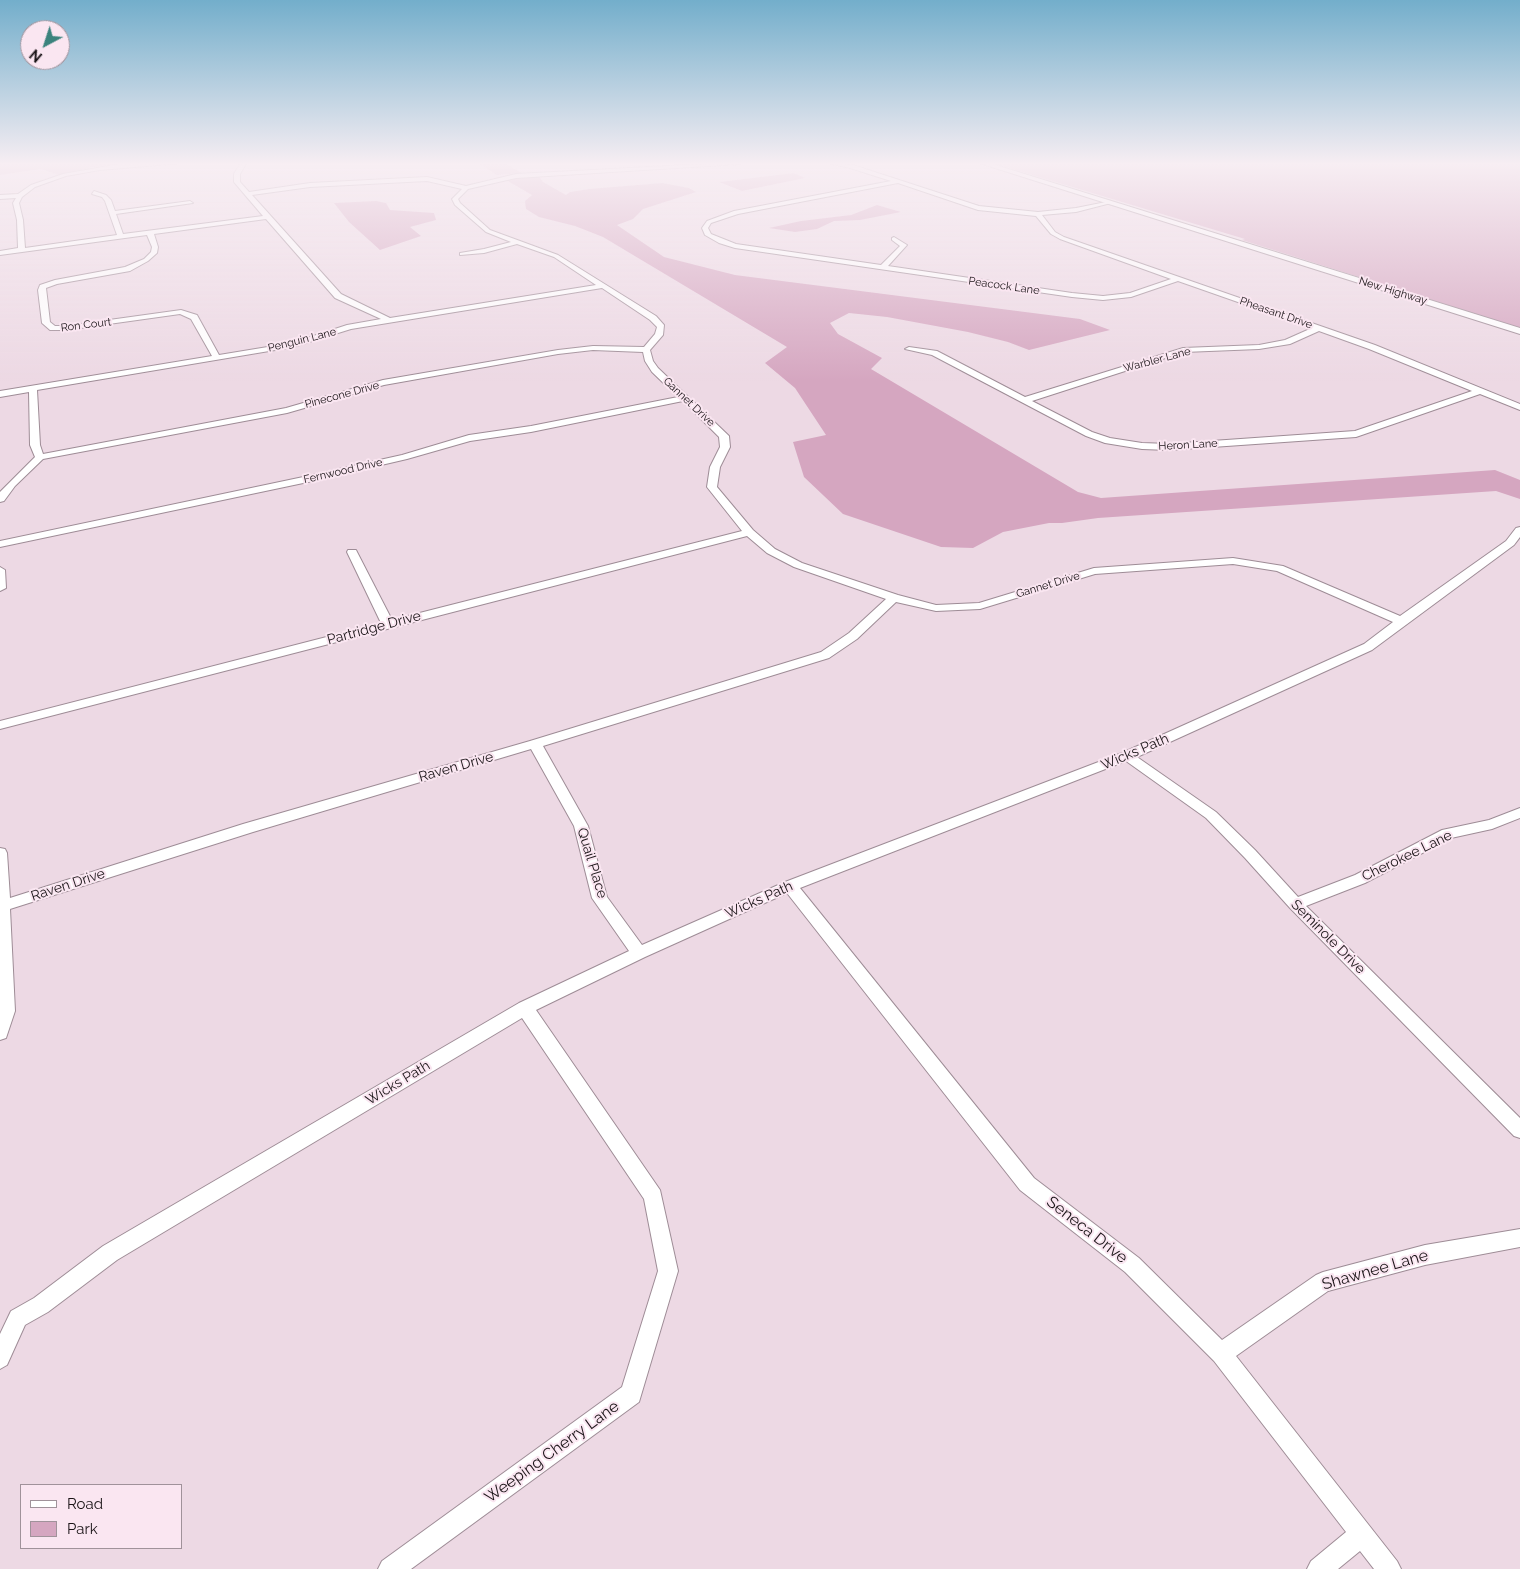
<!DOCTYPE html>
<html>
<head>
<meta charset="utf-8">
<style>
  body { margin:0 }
  #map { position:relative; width:1520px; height:1569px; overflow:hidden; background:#edd9e4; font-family:Raleway,sans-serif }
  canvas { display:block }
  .legend { position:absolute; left:20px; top:1484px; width:162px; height:65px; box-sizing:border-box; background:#fae6f1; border:1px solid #a0929a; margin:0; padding:6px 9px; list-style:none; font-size:15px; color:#1a1417 }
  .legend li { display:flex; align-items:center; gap:10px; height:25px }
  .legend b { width:25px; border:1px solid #a0929a }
  .north { position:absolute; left:20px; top:20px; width:50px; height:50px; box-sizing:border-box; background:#fae6f1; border:1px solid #a0929a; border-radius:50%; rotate:220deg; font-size:14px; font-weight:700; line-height:20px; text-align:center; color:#1a1417 }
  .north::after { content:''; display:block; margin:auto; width:18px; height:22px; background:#3b837d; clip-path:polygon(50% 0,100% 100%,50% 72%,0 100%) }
</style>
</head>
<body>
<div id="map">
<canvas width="1520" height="1569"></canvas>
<ul class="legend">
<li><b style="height:6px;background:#fff"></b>Road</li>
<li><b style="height:14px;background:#d5a6c0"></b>Park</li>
</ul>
<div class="north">N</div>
</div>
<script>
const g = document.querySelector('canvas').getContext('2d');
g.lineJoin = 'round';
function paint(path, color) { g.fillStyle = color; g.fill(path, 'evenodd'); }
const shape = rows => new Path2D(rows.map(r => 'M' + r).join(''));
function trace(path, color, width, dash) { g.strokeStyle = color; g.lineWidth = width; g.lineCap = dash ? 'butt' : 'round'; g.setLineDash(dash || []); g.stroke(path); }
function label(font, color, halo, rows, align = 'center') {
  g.font = font + ' Raleway,sans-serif'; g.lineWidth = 4; g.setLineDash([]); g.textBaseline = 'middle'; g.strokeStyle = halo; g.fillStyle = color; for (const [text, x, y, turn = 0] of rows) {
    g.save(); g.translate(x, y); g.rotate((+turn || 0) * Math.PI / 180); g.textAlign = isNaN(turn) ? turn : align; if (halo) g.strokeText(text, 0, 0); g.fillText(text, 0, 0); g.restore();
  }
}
paint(shape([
  [0,162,159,162,93,167,59,175,41,169,0,175],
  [476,162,502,162,522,173,497,175],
  [989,162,1520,162,1520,328,1242,240,1245,239],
  [794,173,805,178,742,191,719,182],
  [539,176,543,182,566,195,570,192,589,189,662,183,689,188,696,192,643,209,633,219,617,225,664,257,735,275,1080,319,1110,330,1029,350,1008,342,968,332,887,317,849,313,830,323,838,334,882,358,871,369,1078,492,1101,498,1495,470,1520,480,1520,499,1496,491,1098,518,1062,523,1049,523,1003,532,973,548,941,547,843,514,804,477,793,442,826,435,795,388,765,363,787,347,603,237,575,226,539,217,526,209,525,201,532,195,506,180],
  [376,201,386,203,390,210,434,213,436,220,410,227,421,236,380,250,349,222,334,203],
  [877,205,901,212,860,220,834,221,817,229,795,232,769,228,801,221,851,215]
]), '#d5a6c0');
const minor = shape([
  [131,162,193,162,100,170,66,176,35,187,22,197,19,203,23,220,25,248,117,235,105,201,102,197,92,194,94,191,106,195,111,200,115,211,190,201,193,203,116,214,123,234,263,216,234,182,234,174,241,162,247,162,240,174,240,182,249,192,310,183,427,177,466,186,516,174,743,162,740,164,516,178,468,189,458,199,460,203,490,230,558,255,656,316,664,325,663,335,650,350,653,361,658,368,729,436,730,447,720,467,717,487,753,530,775,549,802,563,898,595,936,605,979,603,1094,568,1233,558,1283,566,1400,616,1506,541,1516,528,1520,527,1520,537,1514,545,1372,650,1137,757,1216,812,1255,850,1298,897,1355,875,1442,830,1489,820,1520,808,1520,818,1492,829,1451,838,1365,883,1306,906,1520,1118,1520,1138,1514,1136,1290,908,1245,858,1206,818,1126,761,800,888,1034,1178,1139,1258,1222,1340,1316,1275,1323,1272,1425,1245,1520,1229,1520,1247,1425,1265,1328,1291,1236,1356,1397,1561,1401,1569,1374,1569,1360,1551,1338,1569,1307,1569,1311,1561,1346,1532,1214,1361,1125,1272,1020,1190,787,893,645,957,536,1010,660,1190,678,1271,639,1402,411,1569,378,1569,382,1561,622,1387,658,1271,644,1199,522,1018,117,1260,48,1312,25,1325,7,1365,0,1369,0,1334,11,1311,34,1298,103,1246,519,1003,629,951,592,898,574,826,531,749,253,832,10,909,15,1011,6,1038,0,1040,0,848,5,849,7,853,10,898,243,824,530,741,821,652,849,633,886,599,794,567,767,553,747,536,0,729,0,721,381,623,347,552,348,550,356,550,357,552,392,620,742,531,707,487,710,467,720,447,719,437,683,401,531,432,470,441,407,459,308,482,0,547,0,541,308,476,402,455,469,435,531,426,678,397,652,372,645,361,643,352,593,350,558,354,384,385,287,413,43,459,15,486,4,501,0,502,0,492,35,457,30,445,29,392,0,397,0,391,212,356,191,319,180,314,66,330,50,330,42,323,38,290,40,285,55,280,125,267,144,259,151,252,152,247,147,235,0,255,0,251,18,248,17,220,13,203,16,198,0,199,0,195,18,194,31,185,63,174,131,162],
  [427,181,462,189,452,199,455,205,486,232,511,242,484,249,460,253,460,255,484,253,517,244,554,257,596,285,390,318,341,294,252,195,310,187,427,181],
  [266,219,335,298,381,319,347,325,292,343,219,355,197,315,181,310,66,326,55,326,50,322,46,288,57,284,130,271,148,261,157,253,158,247,154,234,266,219],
  [602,288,650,320,657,327,655,334,644,347,593,346,558,350,383,380,286,408,43,454,40,445,37,390,293,347,351,329,602,288],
  [1233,564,1277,571,1393,622,1364,644,1122,753,785,882,642,945,607,897,588,826,543,746,829,658,857,639,896,602,936,611,980,609,1095,574,1233,564],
  [824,162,853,165,979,206,1038,212,1076,208,1111,201,1111,203,1076,212,1042,215,1055,232,1064,237,1375,345,1520,404,1520,410,1480,394,1356,437,1169,450,1142,449,1105,443,1086,436,932,355,905,349,909,347,937,351,1025,397,1183,348,1259,345,1285,340,1312,328,1178,281,1131,297,1103,300,1072,297,735,248,719,243,705,235,702,228,707,221,734,211,891,181,850,168,824,162],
  [898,183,978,210,1036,216,1051,234,1060,239,1171,279,1130,293,1103,296,1072,293,888,266,907,245,894,237,892,238,892,240,900,246,881,265,736,244,711,234,708,228,711,223,738,214,898,183],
  [1319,331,1369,349,1472,391,1355,431,1169,444,1142,443,1110,438,1092,432,1032,401,1184,352,1259,349,1290,344,1319,331],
  [0,567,5,570,6,588,0,591,0,567]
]);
const tertiary = shape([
  [976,162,986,162,1520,328,1520,334,976,162]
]);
trace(minor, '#9e8c96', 2);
trace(tertiary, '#9e8c96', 2);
paint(minor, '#fff');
paint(tertiary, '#fff');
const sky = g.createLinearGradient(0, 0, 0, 381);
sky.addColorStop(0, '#73aecb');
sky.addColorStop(0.43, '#f7eef3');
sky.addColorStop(1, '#f7eef300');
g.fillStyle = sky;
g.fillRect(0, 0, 1520, 381);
label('11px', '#1a1417', '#fae6f1', [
  ["Peacock Lane",1004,286,8],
  ["New Highway",1393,291,17],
  ["Pheasant Drive",1276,313,19],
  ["Ron Court",86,325,-7],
  ["Penguin Lane",302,340,-14],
  ["Warbler Lane",1157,360,-15],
  ["Pinecone Drive",342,395,-15],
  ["Gannet Drive",689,402,43],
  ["Heron Lane",1188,445,-3],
  ["Fernwood Drive",343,471,-13],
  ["Gannet Drive",1048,585,-17]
]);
label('14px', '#1a1417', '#fae6f1', [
  ["Partridge Drive",374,628,-15],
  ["Wicks Path",1135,752,-23],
  ["Raven Drive",456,767,-16],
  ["Cherokee Lane",1407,856,-26],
  ["Quail Place",592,863,73],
  ["Raven Drive",68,885,-18],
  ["Wicks Path",759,900,-24],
  ["Seminole Drive",1328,937,45],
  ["Wicks Path",398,1083,-31]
]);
label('16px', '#1a1417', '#fae6f1', [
  ["Seneca Drive",1087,1230,38],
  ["Shawnee Lane",1375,1270,-16],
  ["Weeping Cherry Lane",552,1452,-36]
]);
</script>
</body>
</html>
